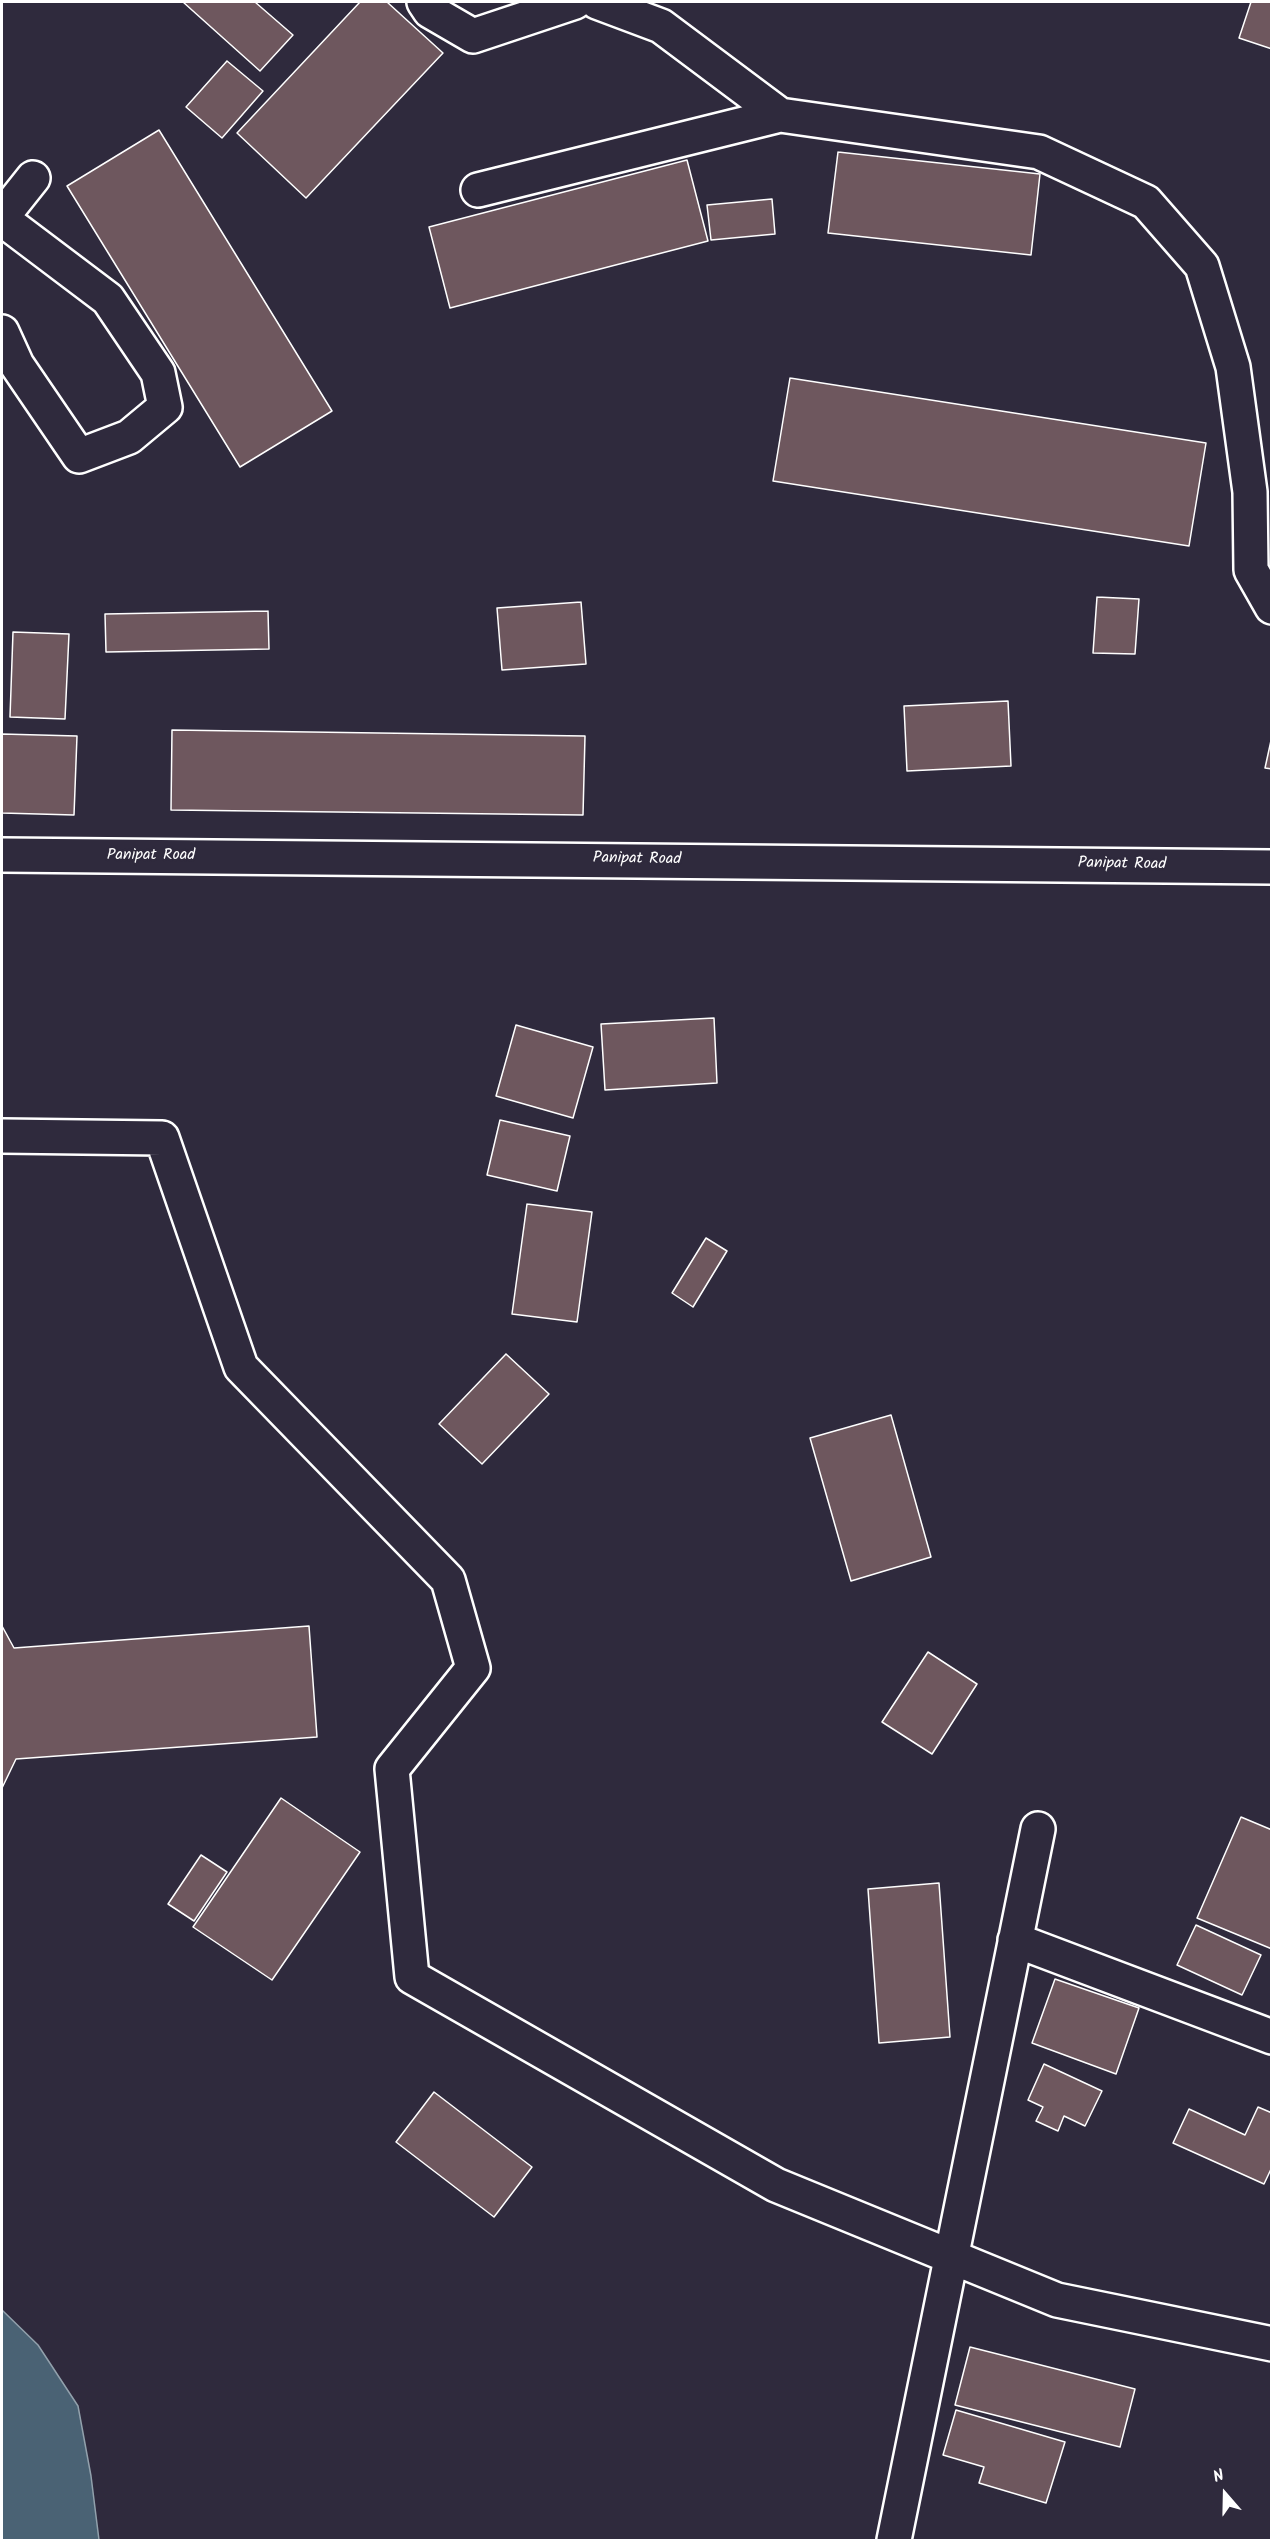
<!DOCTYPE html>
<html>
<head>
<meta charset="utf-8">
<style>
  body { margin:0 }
  #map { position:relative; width:1273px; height:2542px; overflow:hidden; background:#2f2a3d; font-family:Kalam,sans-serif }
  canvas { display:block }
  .frame { position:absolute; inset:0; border:3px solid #fff; pointer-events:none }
  .north { position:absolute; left:1195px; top:2464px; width:60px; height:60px; -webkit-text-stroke:4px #2f2a3d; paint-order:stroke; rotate:340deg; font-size:16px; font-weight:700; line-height:24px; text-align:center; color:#fff }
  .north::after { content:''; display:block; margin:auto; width:21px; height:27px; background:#fff; clip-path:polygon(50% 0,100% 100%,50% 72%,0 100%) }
</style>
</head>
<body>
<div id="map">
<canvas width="1273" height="2542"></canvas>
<div class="frame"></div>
<div class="north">N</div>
</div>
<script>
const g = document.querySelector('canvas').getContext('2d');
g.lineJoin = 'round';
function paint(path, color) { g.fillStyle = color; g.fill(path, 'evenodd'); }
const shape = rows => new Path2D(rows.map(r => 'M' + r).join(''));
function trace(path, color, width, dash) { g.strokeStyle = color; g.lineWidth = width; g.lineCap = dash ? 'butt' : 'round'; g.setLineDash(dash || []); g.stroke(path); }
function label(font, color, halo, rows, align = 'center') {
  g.font = font + ' Kalam,sans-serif'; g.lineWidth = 4.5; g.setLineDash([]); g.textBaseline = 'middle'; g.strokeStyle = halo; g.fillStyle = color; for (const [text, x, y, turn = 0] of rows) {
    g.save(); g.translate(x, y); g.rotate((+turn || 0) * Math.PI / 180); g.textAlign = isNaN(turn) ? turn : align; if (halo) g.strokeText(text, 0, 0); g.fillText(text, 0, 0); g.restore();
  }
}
const water = shape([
  [2,2310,38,2345,78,2406,91,2476,99,2540,2,2540,2,2310]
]);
paint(water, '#4a6274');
trace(water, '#92a1ac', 1.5);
const building = shape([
  [183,2,255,2,293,35,260,71,183,2],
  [360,2,387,2,443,53,306,198,237,133,360,2],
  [1251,2,1272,2,1272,49,1239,38,1251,2],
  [227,61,263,91,222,138,186,107,227,61],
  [159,130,332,411,240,467,67,186,159,130],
  [838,152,1040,174,1031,255,828,233,838,152],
  [687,160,708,241,450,308,429,227,687,160],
  [772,199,775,234,711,240,707,205,772,199],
  [790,378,1206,443,1189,546,773,481,790,378],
  [1097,597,1139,599,1135,654,1093,653,1097,597],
  [581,602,586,664,502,670,497,608,581,602],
  [268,611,269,649,106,652,105,614,268,611],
  [13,632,69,634,65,719,10,717,13,632],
  [1008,701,1011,766,907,771,904,706,1008,701],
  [172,730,585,736,583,815,171,810,172,730],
  [2,734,77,736,74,815,2,813,2,734],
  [1272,736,1272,769,1265,768,1272,736],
  [714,1018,717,1083,605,1090,601,1024,714,1018],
  [516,1025,593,1047,573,1118,496,1096,516,1025],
  [500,1120,570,1136,557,1191,487,1175,500,1120],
  [527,1204,592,1212,577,1322,512,1314,527,1204],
  [706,1238,727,1251,693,1307,672,1293,706,1238],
  [506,1354,549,1394,482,1464,439,1424,506,1354],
  [891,1415,931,1557,851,1581,810,1438,891,1415],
  [2,1626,14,1648,309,1626,317,1737,16,1759,2,1788,2,1626],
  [928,1652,977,1684,932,1754,882,1722,928,1652],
  [281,1798,360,1852,272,1980,193,1927,281,1798],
  [1241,1817,1272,1830,1272,1949,1197,1918,1241,1817],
  [201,1855,227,1872,194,1921,168,1904,201,1855],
  [939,1883,950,2037,879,2043,868,1889,939,1883],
  [1196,1925,1261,1955,1242,1995,1177,1965,1196,1925],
  [1055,1979,1139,2008,1116,2074,1032,2043,1055,1979],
  [1044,2064,1102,2091,1085,2126,1064,2116,1058,2131,1036,2121,1043,2107,1028,2100,1044,2064],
  [434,2092,532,2167,494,2217,396,2142,434,2092],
  [1258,2107,1272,2113,1272,2167,1264,2184,1173,2143,1189,2109,1245,2135,1258,2107],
  [970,2347,1135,2389,1120,2447,955,2405,970,2347],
  [956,2410,1065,2442,1046,2503,979,2483,984,2467,943,2455,956,2410]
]);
paint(building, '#6e575e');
trace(building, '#fff', 1.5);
const minor = shape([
  [424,2,430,11,473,36,575,2],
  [597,2,661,26,780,115,1039,152,1146,202,1202,266,1233,367,1250,492,1251,570,1272,607],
  [478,190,780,115],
  [2,217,33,178],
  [2,219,108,299,158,373,165,407,129,437,79,456,17,365,2,332],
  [2,1136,162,1138,241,1367,448,1580,473,1668,392,1769,412,1977,776,2185,1057,2300,1272,2344],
  [1015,1940,1272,2037],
  [894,2540,1038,1829]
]);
const tertiary = shape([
  [2,855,1272,867]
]);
trace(minor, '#fff', 38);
trace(tertiary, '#fff', 38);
trace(minor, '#2f2a3d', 33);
trace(tertiary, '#2f2a3d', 33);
label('16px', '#fff', '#2f2a3d', [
  ["Panipat Road",151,856],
  ["Panipat Road",637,860,1],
  ["Panipat Road",1122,865,1]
]);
</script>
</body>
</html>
